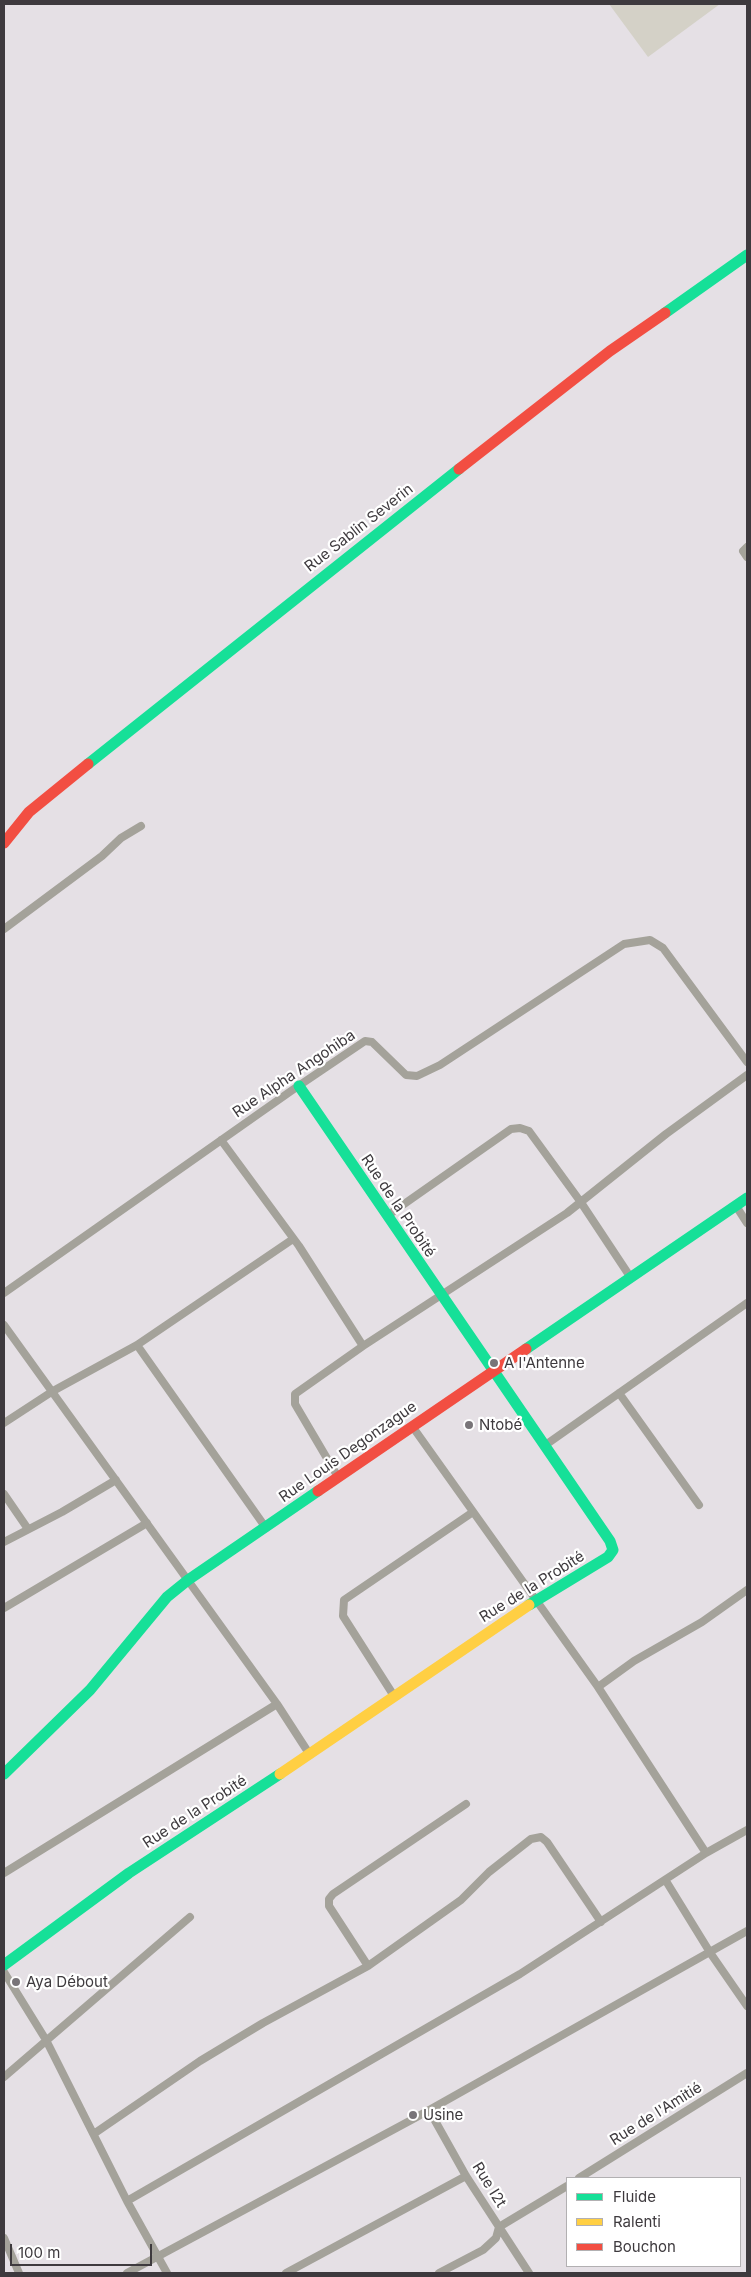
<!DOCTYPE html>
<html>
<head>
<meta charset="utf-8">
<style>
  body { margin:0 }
  #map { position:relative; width:751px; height:2277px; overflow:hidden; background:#e5e0e5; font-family:Inter,sans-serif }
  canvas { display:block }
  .frame { position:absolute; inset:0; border:5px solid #3e3a3e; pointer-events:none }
  .legend { position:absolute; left:566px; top:2177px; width:175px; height:90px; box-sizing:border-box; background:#fff; border:1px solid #b2b0b2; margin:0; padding:6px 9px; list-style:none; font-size:15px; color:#3e3a3e }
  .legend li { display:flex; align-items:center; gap:10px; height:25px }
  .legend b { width:25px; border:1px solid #b2b0b2 }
  .scale { position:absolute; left:10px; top:2244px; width:142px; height:22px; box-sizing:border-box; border:2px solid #3e3a3e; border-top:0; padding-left:6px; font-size:15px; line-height:18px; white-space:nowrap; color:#3e3a3e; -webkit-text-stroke:4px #fff; paint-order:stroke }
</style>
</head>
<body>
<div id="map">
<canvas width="751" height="2277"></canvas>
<div class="frame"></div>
<ul class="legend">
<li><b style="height:6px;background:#16e098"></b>Fluide</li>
<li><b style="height:6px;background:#ffcf43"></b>Ralenti</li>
<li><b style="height:6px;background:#f24e42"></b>Bouchon</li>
</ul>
<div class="scale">100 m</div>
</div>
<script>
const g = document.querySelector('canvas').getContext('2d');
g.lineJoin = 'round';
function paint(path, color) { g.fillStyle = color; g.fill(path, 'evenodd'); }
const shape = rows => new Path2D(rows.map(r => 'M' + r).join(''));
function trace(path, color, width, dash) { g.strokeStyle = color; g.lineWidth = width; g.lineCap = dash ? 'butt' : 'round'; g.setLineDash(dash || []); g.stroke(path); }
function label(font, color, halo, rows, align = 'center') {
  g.font = font + ' Inter,sans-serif'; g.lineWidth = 4.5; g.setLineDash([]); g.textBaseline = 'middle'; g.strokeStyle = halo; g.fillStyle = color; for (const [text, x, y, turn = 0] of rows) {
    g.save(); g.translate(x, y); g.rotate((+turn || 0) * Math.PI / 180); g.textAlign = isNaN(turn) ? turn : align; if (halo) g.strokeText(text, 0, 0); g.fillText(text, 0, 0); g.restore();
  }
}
paint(shape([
  [609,4,720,4,648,57]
]), '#d4d1c7');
trace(shape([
  [747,547,743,551,747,557],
  [4,929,102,856,121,838,141,826],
  [221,1140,299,1246,363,1346],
  [736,1206,747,1223],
  [387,1216,511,1129,520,1128,529,1131,580,1201,631,1278],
  [4,1293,291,1091,365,1041,372,1042,406,1075,417,1076,440,1065,624,944,650,940,663,948,747,1062],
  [4,1325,277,1704],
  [137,1345,266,1528],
  [619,1393,699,1505],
  [4,1423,53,1391,137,1345,293,1239],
  [412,1426,598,1687,706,1853],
  [544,1446,747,1303],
  [338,1477,295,1404,295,1394,363,1346,567,1213,666,1134,747,1075],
  [4,1494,28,1529],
  [4,1542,62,1512,116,1480],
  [4,1608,147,1523],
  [598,1687,634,1661,702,1622,747,1590],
  [394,1696,343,1616,344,1600,473,1512],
  [4,1873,277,1704,310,1755],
  [666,1881,711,1954,747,2006],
  [368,1966,329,1906,329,1899,333,1894,466,1804],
  [4,1972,46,2040,127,2201,167,2273],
  [4,2077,190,1917],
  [429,2110,466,2176,529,2273],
  [95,2133,200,2061,263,2023,368,1966,461,1900,489,1872,531,1839,541,1837,547,1842,601,1922],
  [579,2178,747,2073],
  [127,2201,520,1974,706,1853,747,1830],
  [4,2238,19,2273],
  [127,2273,415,2118,747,1931],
  [286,2273,466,2176],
  [439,2273,483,2250,496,2238,499,2227,567,2186]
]), '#a4a29a', 8);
trace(shape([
  [665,313,747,255],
  [88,764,459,469],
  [299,1086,610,1541,613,1550,608,1557,529,1605],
  [526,1349,747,1198],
  [4,1774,90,1690,167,1597,188,1580,318,1491],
  [4,1965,129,1873,280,1774]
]), '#16e098', 11);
trace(shape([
  [280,1774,529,1605]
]), '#ffcf43', 11);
trace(shape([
  [459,469,610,351,665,313],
  [4,843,29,812,88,764],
  [318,1491,526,1349]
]), '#f24e42', 11);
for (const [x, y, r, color] of [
  [494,1363,5,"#787478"],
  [469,1425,5,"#787478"],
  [16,1982,5,"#787478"],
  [413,2115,5,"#787478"]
]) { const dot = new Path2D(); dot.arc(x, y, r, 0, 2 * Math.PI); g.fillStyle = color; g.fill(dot); trace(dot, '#fff', 2); }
label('15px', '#3e3a3e', '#fff', [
  ["Rue Sablin Severin",359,528,-38],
  ["Rue Alpha Angohiba",294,1074,-34],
  ["Rue de la Probité",398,1206,56],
  ["Rue Louis Degonzague",348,1452,-35],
  ["Rue de la Probité",532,1587,-32],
  ["Rue de la Probité",195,1812,-33],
  ["Rue de l'Amitié",656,2114,-32],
  ["Rue I2t",489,2185,58]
]);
label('15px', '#3e3a3e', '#fff', [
  ["A l'Antenne",504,1363],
  ["Ntobé",479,1425],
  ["Aya Débout",26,1982],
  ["Usine",423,2115]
], 'left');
</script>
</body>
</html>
